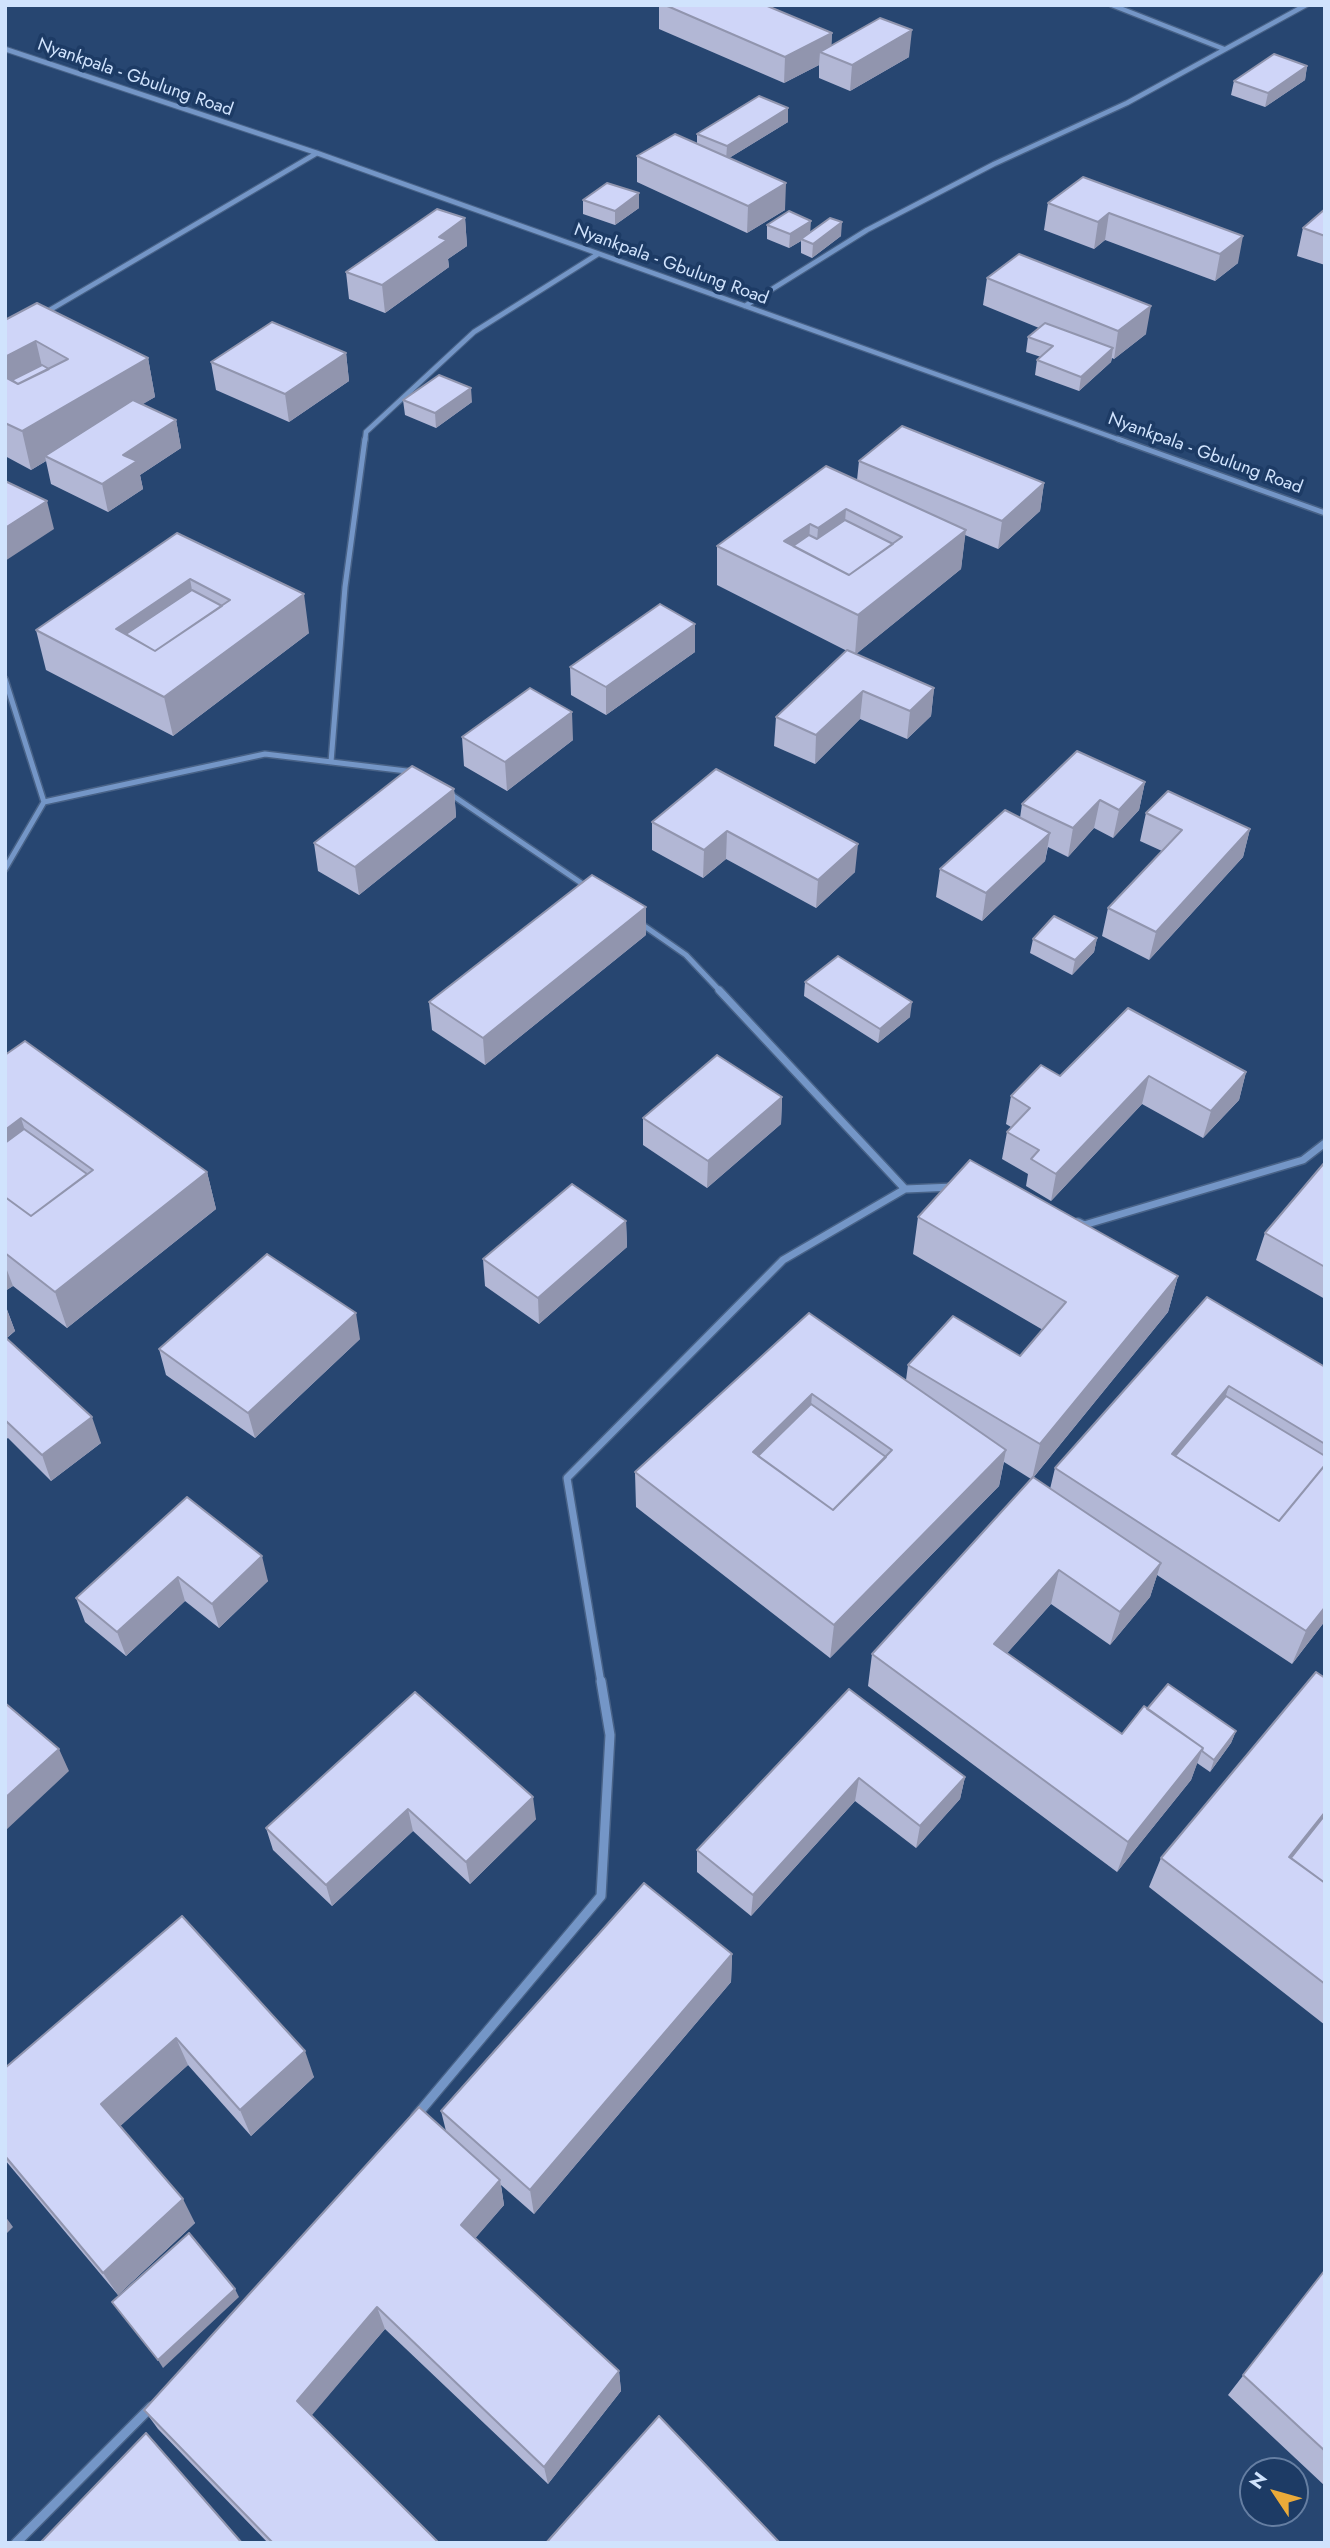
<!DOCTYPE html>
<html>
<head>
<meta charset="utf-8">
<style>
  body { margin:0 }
  #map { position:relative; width:1330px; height:2548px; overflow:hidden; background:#274671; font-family:Jost,sans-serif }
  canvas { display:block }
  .frame { position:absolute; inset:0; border:7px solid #d0e3fd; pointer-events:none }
  .north { position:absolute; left:1239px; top:2457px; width:70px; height:70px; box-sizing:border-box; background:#1d3b65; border:2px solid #657ea2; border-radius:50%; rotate:306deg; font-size:19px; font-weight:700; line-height:28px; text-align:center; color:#d0e3fd }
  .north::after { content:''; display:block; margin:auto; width:24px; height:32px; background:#ebaa39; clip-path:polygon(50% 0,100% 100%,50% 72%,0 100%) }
</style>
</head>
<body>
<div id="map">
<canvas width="1330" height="2548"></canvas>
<div class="frame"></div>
<div class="north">N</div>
</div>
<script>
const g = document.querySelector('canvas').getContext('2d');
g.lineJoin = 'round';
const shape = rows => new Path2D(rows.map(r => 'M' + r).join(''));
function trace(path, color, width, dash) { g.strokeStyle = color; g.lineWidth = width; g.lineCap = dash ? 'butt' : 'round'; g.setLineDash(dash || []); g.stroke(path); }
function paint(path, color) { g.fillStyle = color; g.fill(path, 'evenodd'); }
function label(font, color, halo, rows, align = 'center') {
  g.font = font + ' Jost,sans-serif'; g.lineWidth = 7; g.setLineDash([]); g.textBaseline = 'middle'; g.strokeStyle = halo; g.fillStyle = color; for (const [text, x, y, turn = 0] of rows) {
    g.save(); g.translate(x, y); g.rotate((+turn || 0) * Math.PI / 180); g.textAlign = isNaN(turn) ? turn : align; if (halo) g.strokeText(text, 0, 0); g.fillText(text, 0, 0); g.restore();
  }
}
const minorFar3 = shape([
  [1112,5,1224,49],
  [5,49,317,153,1123,441],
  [745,306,867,230,994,164,1127,103,1306,5],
  [43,314,317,153],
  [365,441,366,432,474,332,598,254]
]);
const minorFar2 = shape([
  [1118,439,1325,513],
  [5,679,44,802,5,869],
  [331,762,345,587,365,439],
  [449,793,590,889],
  [44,802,265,754,415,772],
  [640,923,686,955,721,992]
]);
const minorFar1 = shape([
  [719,990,905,1189],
  [1078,1222,1084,1225,1303,1160,1325,1143],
  [601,1683,567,1478,783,1260,905,1189,954,1187]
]);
const minor = shape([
  [416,2116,601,1896,610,1735,601,1681],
  [16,2543,151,2407]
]);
trace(minorFar3, '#486287', 7);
trace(minorFar2, '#486287', 8);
trace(minorFar1, '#486287', 10);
trace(minor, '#486287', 12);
trace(minorFar3, '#7496c7', 4.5);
trace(minorFar2, '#7496c7', 5);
trace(minorFar1, '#7496c7', 7);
trace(minor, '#7496c7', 9);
paint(shape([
  [659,5,765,5,832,33,831,46,909,57,850,91,819,78,819,65,784,83,659,29],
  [1307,66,1305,80,1265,107,1231,95,1234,81],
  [788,108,788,122,729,158,785,210,747,233,637,182,637,156,697,144,697,134],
  [1083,177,1238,263,1215,281,1105,240,1094,249,1044,230,1048,203],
  [639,193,639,208,615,225,583,214,583,200],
  [1325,209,1325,265,1297,256,1303,228],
  [465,218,467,246,448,259,449,267,385,313,349,299,346,272],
  [767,225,810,233,841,236,812,258,801,253,801,241,789,248,767,239],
  [987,278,1146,334,1114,359,1112,358,1111,362,1079,391,1035,375,1037,360,1041,357,1026,352,1028,337,1039,328,983,305],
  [5,320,148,358,155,397,142,404,176,420,181,448,140,475,143,489,108,512,51,484,46,461,31,470,5,456],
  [346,353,349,381,289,422,216,390,211,362],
  [403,400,472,402,436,428,405,415],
  [859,461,1044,483,1040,511,998,549,965,535,961,569,856,654,934,688,931,716,907,739,860,719,815,764,774,746,776,717,847,651,717,585,717,546,857,480],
  [177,533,309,633,173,736,46,670,36,630],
  [695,652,606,715,571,695,570,667],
  [462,737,573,740,507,791,464,766],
  [716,769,855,872,816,908,726,859,703,878,652,850,652,822],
  [1145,782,1139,810,1113,838,1094,828,1068,857,1048,847,1045,861,982,921,936,897,940,869,1020,818,1022,804],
  [454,789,456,817,359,895,318,871,314,843],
  [1146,813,1250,829,1243,857,1149,960,1102,936,1108,908,1162,851,1140,841],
  [646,935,485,1065,432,1030,429,1002],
  [1097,938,1094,952,1072,975,1030,953,1033,939],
  [805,982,910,1017,878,1043,804,996],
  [5,1055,207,1172,216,1209,67,1328,13,1286,5,1291],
  [1246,1072,1239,1100,1203,1138,1142,1104,1051,1201,1026,1186,1028,1174,1002,1159,1007,1132,1011,1127,1006,1124,1011,1096,1060,1076],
  [782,1097,781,1124,707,1188,643,1145,643,1118],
  [1325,1162,1325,1299,1256,1260,1265,1233],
  [918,1217,1178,1276,1168,1312,1033,1478,1050,1489,1055,1468,1207,1297,1325,1367,1325,1621,1292,1664,1157,1575,1150,1597,1110,1645,1051,1604,1007,1653,1122,1734,1147,1709,1236,1731,1231,1743,1210,1772,1197,1763,1191,1780,1117,1872,868,1686,872,1654,1031,1479,1004,1462,999,1486,830,1658,636,1507,635,1472,809,1313,906,1380,908,1365,1020,1356,1043,1330,913,1254],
  [626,1221,627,1247,539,1324,485,1286,483,1259],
  [5,1304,15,1331,7,1338,101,1443,51,1481,8,1438,5,1440],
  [360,1339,255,1438,166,1375,159,1349],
  [187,1497,268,1581,219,1628,185,1601,126,1656,85,1622,76,1598],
  [1325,1678,1325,2025,1149,1887,1161,1858],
  [849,1689,965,1777,960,1799,916,1848,855,1801,751,1916,697,1872,697,1850],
  [415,1692,536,1819,470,1884,413,1831,332,1906,273,1850,266,1828],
  [182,1916,314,2077,251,2136,188,2065,120,2126,195,2223,118,2295,5,2160,5,2068],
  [732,1954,731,1982,534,2214,501,2185,504,2205,475,2238,619,2371,621,2391,548,2484,385,2329,311,2415,439,2543,268,2543,158,2429,144,2410,446,2131,441,2111],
  [1325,2270,1325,2486,1228,2395]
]), '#b2b7d5');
paint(shape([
  [912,30,909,57,850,91,852,65],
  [832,33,831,56,820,52,819,65,784,83,785,57],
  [1307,66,1305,80,1265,107,1268,93],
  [788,108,788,122,726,160,727,146],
  [786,183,785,210,747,233,748,206],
  [639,193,639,208,615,225,615,211],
  [1109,213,1105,240,1094,249,1098,222],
  [465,218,467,246,448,259,449,267,385,313,382,285,439,237],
  [811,221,810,235,801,239,801,241,789,248,790,234],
  [842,222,841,236,812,258,813,244],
  [1243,236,1238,263,1215,281,1220,254],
  [1151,306,1146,334,1114,359,1118,331],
  [36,341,45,379,5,397,5,357],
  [1113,348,1111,362,1079,391,1081,377],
  [346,353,349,381,289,422,285,394],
  [148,358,155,397,51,459,45,456,46,461,31,470,22,431],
  [471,388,472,402,436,428,435,413],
  [176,420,181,448,140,475,143,489,108,512,102,484,123,455],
  [1044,483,1040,511,998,549,1002,521],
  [47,501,54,529,5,561,5,528],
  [846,509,843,548,815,567,818,528],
  [810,524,808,563,784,541],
  [966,530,961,569,855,655,858,615],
  [190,579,197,618,144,654,116,629],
  [304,594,309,633,173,736,164,697],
  [695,624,695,652,606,715,606,687],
  [934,688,931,716,907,739,910,711],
  [863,691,860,719,815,764,816,735],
  [572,712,573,740,507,791,505,762],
  [1145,782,1139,810,1113,838,1119,810],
  [454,789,456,817,359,895,355,867],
  [1100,800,1094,828,1068,857,1073,828],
  [1250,829,1243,857,1149,960,1156,932],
  [727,831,726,859,703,878,704,850],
  [1050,833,1045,861,982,921,986,893],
  [858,844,855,872,816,908,818,880],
  [646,907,646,935,485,1065,483,1038],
  [1097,938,1094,952,1072,975,1075,960],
  [912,1002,910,1017,878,1043,880,1029],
  [1246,1072,1239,1100,1203,1138,1211,1111],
  [1149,1076,1142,1104,1051,1201,1056,1174],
  [782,1097,781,1124,707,1188,708,1161],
  [21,1118,33,1156,5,1177,5,1130],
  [207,1172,216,1209,67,1328,55,1292],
  [626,1221,627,1247,539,1324,538,1298],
  [5,1265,13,1286,5,1291],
  [1178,1276,1168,1312,1032,1479,1040,1444],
  [5,1305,15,1331,5,1339],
  [356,1313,360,1339,255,1438,248,1413],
  [1229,1386,1217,1422,1178,1470,1172,1454],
  [812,1394,809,1430,766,1472,753,1452],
  [92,1417,101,1443,51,1481,42,1455],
  [1006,1450,999,1486,830,1658,834,1625],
  [262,1556,268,1581,219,1628,212,1604],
  [1161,1563,1150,1597,1110,1645,1120,1612],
  [1059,1570,1051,1604,986,1677,994,1644],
  [178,1577,185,1601,126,1656,117,1632],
  [1325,1607,1325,1621,1292,1664,1306,1631],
  [1236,1731,1231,1743,1210,1772,1214,1760],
  [1203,1748,1191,1780,1117,1872,1128,1842],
  [59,1749,69,1771,5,1831,5,1798],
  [965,1777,960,1799,916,1848,920,1826],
  [859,1778,855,1801,751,1916,753,1895],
  [533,1797,536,1819,470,1884,466,1862],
  [408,1809,413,1831,332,1906,326,1885],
  [1325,1812,1325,1823,1289,1868,1289,1857],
  [732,1954,731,1982,534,2214,530,2190],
  [176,2038,188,2065,116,2130,101,2104],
  [305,2051,314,2077,251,2136,240,2110],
  [500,2180,504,2205,467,2248,461,2225],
  [183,2199,195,2223,118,2295,103,2273],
  [5,2216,13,2227,5,2235],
  [235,2289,239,2297,163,2368,158,2360],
  [377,2307,385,2329,307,2421,297,2401],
  [619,2371,621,2391,548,2484,544,2467]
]), '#9195ae');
const building = shape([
  [665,5,765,5,832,33,785,57,665,5],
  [880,18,912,30,852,65,820,52,880,18],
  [1274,54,1307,66,1268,93,1234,81,1274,54],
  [759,96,788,108,727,146,697,134,759,96],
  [675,134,786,183,748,206,637,156,675,134],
  [1083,177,1243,236,1220,254,1109,213,1098,222,1048,203,1083,177],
  [607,183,639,193,615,211,583,200,607,183],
  [437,209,465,218,439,237,447,240,382,285,346,272,437,209],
  [1325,209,1325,236,1303,228,1325,209],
  [789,211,811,221,790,234,767,225,789,211],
  [830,218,842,222,813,244,801,239,830,218],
  [1019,254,1151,306,1118,331,987,278,1019,254],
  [37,303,148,358,22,431,5,423,5,377,18,384,68,359,36,341,5,357,5,320,37,303],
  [272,322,346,353,285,394,211,362,272,322],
  [1045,323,1113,348,1081,377,1037,360,1053,346,1028,337,1045,323],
  [42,365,49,369,18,384,12,380,42,365],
  [439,375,471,388,435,413,403,400,439,375],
  [133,400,176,420,123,455,137,461,102,484,45,456,133,400],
  [902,426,1044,483,1002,521,859,461,902,426],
  [826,466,966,530,858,615,717,546,826,466],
  [846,509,902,537,849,575,784,541,810,524,818,528,846,509],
  [5,481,47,501,5,528,5,481],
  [845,520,893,544,849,575,793,546,809,535,817,539,845,520],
  [177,533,304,594,164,697,36,630,177,533],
  [190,579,230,600,155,651,116,629,190,579],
  [192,590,222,606,155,651,126,634,192,590],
  [660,604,695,624,606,687,570,667,660,604],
  [847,650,934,688,910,711,863,691,816,735,776,717,847,650],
  [530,688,572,712,505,762,462,737,530,688],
  [1077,751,1145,782,1119,810,1100,800,1073,828,1022,804,1077,751],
  [412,766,454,789,355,867,314,843,412,766],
  [716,769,858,844,818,880,727,831,704,850,652,822,716,769],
  [1168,791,1250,829,1156,932,1108,908,1182,830,1146,813,1168,791],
  [1005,810,1050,833,986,893,940,869,1005,810],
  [592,875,646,907,483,1038,429,1002,592,875],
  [1054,916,1097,938,1075,960,1033,939,1054,916],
  [838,956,912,1002,880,1029,805,982,838,956],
  [1128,1008,1246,1072,1211,1111,1149,1076,1056,1174,1031,1159,1039,1150,1007,1132,1030,1108,1011,1096,1041,1065,1060,1076,1128,1008],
  [25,1041,207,1172,55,1292,5,1253,5,1197,31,1216,93,1170,21,1118,5,1130,5,1055,25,1041],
  [717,1055,782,1097,708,1161,643,1118,717,1055],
  [24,1129,87,1174,31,1216,5,1197,5,1143,24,1129],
  [970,1160,1178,1276,1040,1444,908,1365,953,1316,1020,1356,1066,1302,918,1217,970,1160],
  [1325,1162,1325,1267,1265,1233,1325,1162],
  [572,1184,626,1221,538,1298,483,1259,572,1184],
  [267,1254,356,1313,248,1413,159,1349,267,1254],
  [1207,1297,1325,1367,1325,1444,1229,1386,1172,1454,1279,1521,1325,1465,1325,1607,1306,1631,1055,1468,1207,1297],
  [809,1313,1006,1450,834,1625,635,1472,809,1313],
  [812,1394,892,1450,833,1510,753,1452,812,1394],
  [5,1337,92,1417,42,1455,5,1420,5,1337],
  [1226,1396,1325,1456,1325,1465,1279,1521,1175,1456,1226,1396],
  [811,1404,886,1457,833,1510,758,1456,811,1404],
  [1033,1477,1161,1563,1120,1612,1059,1570,994,1644,1122,1734,1144,1706,1203,1748,1128,1842,872,1654,1033,1477],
  [187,1497,262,1556,212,1604,178,1577,117,1632,76,1598,187,1497],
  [1316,1672,1325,1678,1325,1812,1289,1857,1325,1883,1325,1984,1161,1858,1316,1672],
  [1168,1684,1236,1731,1214,1760,1202,1751,1203,1748,1147,1709,1168,1684],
  [849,1689,965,1777,920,1826,859,1778,753,1895,697,1850,849,1689],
  [415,1692,533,1797,466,1862,408,1809,326,1885,266,1828,415,1692],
  [5,1703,59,1749,5,1798,5,1703],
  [1325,1815,1325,1883,1291,1858,1325,1815],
  [644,1883,732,1954,530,2190,441,2111,644,1883],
  [182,1916,305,2051,240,2110,176,2038,101,2104,183,2199,103,2273,5,2156,5,2068,182,1916],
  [419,2107,500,2180,461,2225,619,2371,544,2467,377,2307,297,2401,439,2543,273,2543,144,2410,419,2107],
  [189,2233,235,2289,158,2360,112,2302,189,2233],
  [1325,2270,1325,2451,1243,2375,1325,2270],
  [659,2416,780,2543,546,2543,659,2416],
  [146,2433,242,2543,40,2543,146,2433]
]);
paint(building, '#cfd5f8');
trace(building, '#9195ae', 2);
label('18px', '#d0e3fd', '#1d3b65', [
  ["Nyankpala - Gbulung Road",135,78,19],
  ["Nyankpala - Gbulung Road",671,265,20],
  ["Nyankpala - Gbulung Road",1205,454,20]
]);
</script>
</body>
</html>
